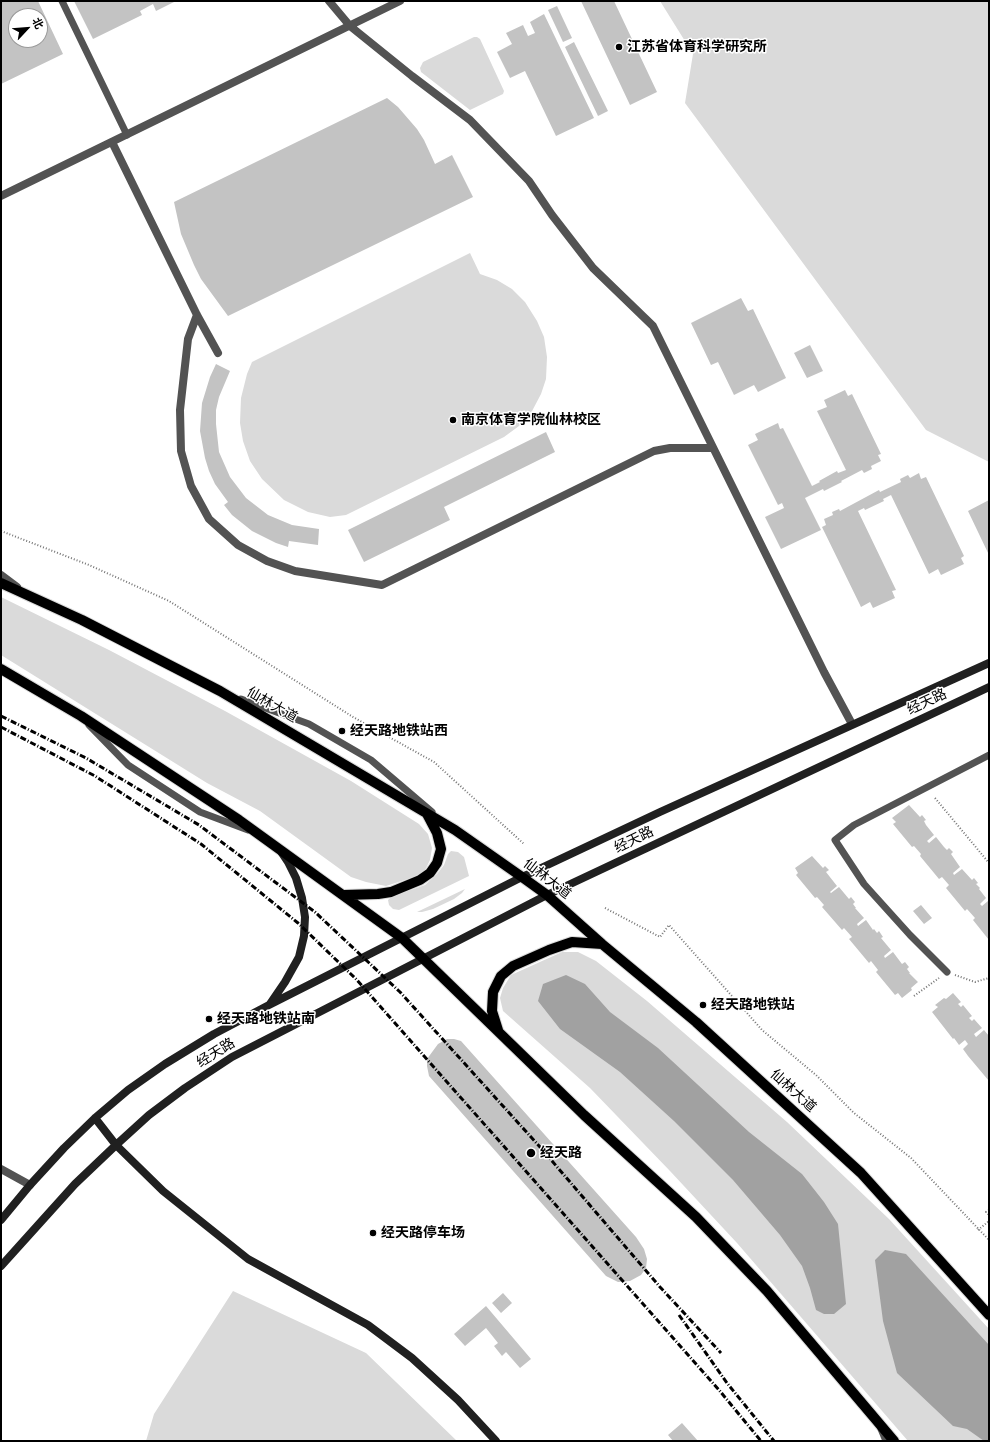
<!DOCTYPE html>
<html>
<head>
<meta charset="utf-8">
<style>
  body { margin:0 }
  #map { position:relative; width:990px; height:1442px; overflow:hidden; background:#fff; font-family:"PT Sans Narrow","Noto Sans SC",sans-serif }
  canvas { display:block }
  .frame { position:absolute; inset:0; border:2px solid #000; pointer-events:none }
  .north { position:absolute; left:8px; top:8px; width:40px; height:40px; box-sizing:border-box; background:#fff; border:1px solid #999; border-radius:50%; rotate:64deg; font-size:11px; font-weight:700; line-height:16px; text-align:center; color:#000 }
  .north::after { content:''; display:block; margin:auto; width:14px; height:18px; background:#000; clip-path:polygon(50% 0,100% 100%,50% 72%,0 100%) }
</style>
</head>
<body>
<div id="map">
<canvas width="990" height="1442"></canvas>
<div class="frame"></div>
<div class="north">北</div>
</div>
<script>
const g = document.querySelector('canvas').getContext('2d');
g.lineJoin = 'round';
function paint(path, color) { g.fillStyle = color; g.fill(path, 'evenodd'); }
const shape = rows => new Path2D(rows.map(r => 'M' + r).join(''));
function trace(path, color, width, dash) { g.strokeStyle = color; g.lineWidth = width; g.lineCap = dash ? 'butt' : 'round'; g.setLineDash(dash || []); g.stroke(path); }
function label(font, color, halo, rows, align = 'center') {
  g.font = font + ' "PT Sans Narrow","Noto Sans SC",sans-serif'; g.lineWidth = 3; g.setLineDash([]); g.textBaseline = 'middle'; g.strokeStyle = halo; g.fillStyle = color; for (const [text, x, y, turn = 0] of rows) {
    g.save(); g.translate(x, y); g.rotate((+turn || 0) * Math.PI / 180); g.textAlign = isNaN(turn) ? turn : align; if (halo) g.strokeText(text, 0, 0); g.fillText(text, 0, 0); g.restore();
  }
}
paint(shape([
  [660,1,989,1,989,462,926,430,685,103,693,54],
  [474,37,477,37,480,39,504,91,503,94,470,110,421,72,420,68,423,62],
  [470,253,480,274,497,280,512,289,525,302,537,321,544,337,547,357,546,379,541,394,531,413,519,426,504,437,346,515,330,517,308,512,284,500,262,479,250,461,243,441,240,423,241,398,247,374,252,362],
  [1,597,109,650,225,711,351,781,419,824,428,834,432,848,430,860,424,872,408,879,386,886,366,882,351,877,260,811,207,783,1,655],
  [451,851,458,852,464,857,469,876,399,910,393,909,389,905,388,900,391,897,425,885,437,874,444,865,448,854],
  [465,889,462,893,454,899,433,909,422,912,417,912],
  [562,952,578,952,596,961,647,1001,787,1122,889,1219,989,1329,989,1441,908,1441,737,1243,670,1171,590,1088,503,1011,500,998,503,988,511,975],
  [233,1291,366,1353,457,1441,146,1441,154,1414]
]), '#dadada');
paint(shape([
  [566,975,585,984,610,1012,658,1048,749,1132,802,1174,824,1202,838,1224,846,1304,834,1314,824,1314,816,1310,810,1288,802,1266,780,1235,733,1180,674,1121,620,1072,560,1029,538,1001,543,984],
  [885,1250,906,1254,989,1345,989,1441,984,1441,967,1429,953,1426,897,1373,883,1321,875,1260]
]), '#a1a1a1');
paint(shape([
  [1,1,38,1,63,54,1,84],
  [16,16,40,16,40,40,16,40],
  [74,1,176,1,156,11,153,4,140,11,142,15,93,39],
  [581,1,614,1,657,92,630,105],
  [557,6,572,38,563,42,548,10],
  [544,14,594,118,556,136,525,71,510,78,497,52,512,44,506,33,523,25,528,36,535,33,530,22],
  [574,42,608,111,598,116,565,47],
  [387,98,398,107,417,129,424,140,435,164,452,155,473,197,228,316,201,279,194,265,181,234,174,202],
  [741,298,748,311,753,309,786,378,758,392,754,385,734,395,718,362,711,365,691,323],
  [810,345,823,371,807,378,794,353],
  [216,364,230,371,219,397,216,410,216,424,219,452,230,477,246,498,268,515,292,525,319,529,318,545,289,541,288,547,276,543,252,531,232,515,224,505,228,502,215,484,209,471,205,458,200,431,202,403,210,377],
  [845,390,848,396,852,394,881,454,878,455,881,461,871,466,872,469,864,473,862,470,841,481,842,482,824,491,823,489,805,498,821,530,781,549,765,517,784,508,782,503,778,505,748,445,758,440,755,434,778,423,780,429,783,428,812,486,820,482,819,481,837,471,838,473,846,470,817,411,827,407,824,400],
  [546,432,555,452,444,507,450,520,364,562,348,530],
  [919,473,921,479,926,477,964,556,961,558,964,564,941,575,938,569,929,574,891,495,883,499,884,501,865,510,864,508,858,511,896,590,892,591,895,598,873,608,870,602,861,607,822,527,826,525,824,519,833,515,832,512,839,509,840,511,879,490,880,492,901,482,900,479,908,475,910,478],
  [989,500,989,555,968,511],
  [909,805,920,817,922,815,926,820,924,821,926,825,934,835,927,841,929,843,936,837,944,847,947,850,949,848,953,852,951,854,960,867,953,873,954,875,962,869,972,880,974,878,978,883,976,884,980,888,979,889,986,898,980,904,982,906,988,901,989,902,989,940,973,920,975,918,967,909,965,911,946,888,949,885,942,877,939,879,920,856,921,854,914,846,912,847,893,824,896,822,892,818],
  [812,856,823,868,825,866,829,870,826,872,837,886,830,892,831,893,839,887,849,899,851,897,855,902,853,904,856,908,855,908,864,918,857,924,858,926,866,920,873,930,874,929,877,933,879,931,883,937,881,938,891,950,884,956,885,958,893,952,902,964,905,962,909,967,907,969,910,973,909,973,918,982,911,988,912,990,902,998,898,993,895,995,876,972,878,970,871,961,869,963,849,939,852,937,844,928,842,930,822,907,824,905,817,897,815,898,796,875,798,873,795,868],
  [921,905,932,918,924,924,913,911],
  [953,993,961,1002,958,1004,961,1007,963,1005,972,1016,969,1018,972,1021,974,1019,982,1028,974,1034,976,1037,984,1030,989,1036,989,1081,968,1056,963,1049,968,1044,965,1040,959,1045,954,1038,953,1039,932,1012,938,1007,935,1005,944,998,946,999],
  [447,1039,454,1039,461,1041,636,1237,644,1249,647,1259,646,1268,641,1275,630,1281,618,1282,606,1276,429,1076,427,1066,427,1059,438,1044],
  [503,1293,512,1303,501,1313,492,1303],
  [486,1306,531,1359,520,1368,506,1352,502,1356,494,1346,498,1343,486,1328,465,1346,454,1334],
  [682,1423,698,1441,673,1441,668,1435]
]), '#c3c3c3');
const primary = shape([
  [1,583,82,620,220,691,455,830,522,877,547,895,602,944,696,1022,861,1173,989,1315],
  [1,669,81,716,239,820,402,938,584,1115,696,1217,767,1291,894,1441],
  [344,895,378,894,391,892,420,880,430,873,437,863,441,849,437,833,427,814],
  [498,1030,492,1011,493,992,501,976,513,966,549,950,572,942,602,944]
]);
trace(primary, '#dbdbdb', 12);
trace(shape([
  [1,531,89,565,169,601,353,717,434,762,524,844],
  [935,798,989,863],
  [605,908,660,937,669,925,762,1030,816,1075,854,1113,911,1158,989,1240],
  [955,975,975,982,989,978],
  [914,996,939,978],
  [989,1210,986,1212,989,1215],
  [978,1230,989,1221]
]), '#757575', 2, [1, 2]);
trace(shape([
  [62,1,127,135],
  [241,699,309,724,371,760,432,812],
  [89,725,128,765,200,812,248,830],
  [947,972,910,935,864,884,835,840,854,825,989,755],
  [881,1429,886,1441]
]), '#535353', 7);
trace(shape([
  [329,1,350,26,412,76,470,120,529,181,552,215,593,268,653,326,824,672,852,724],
  [112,142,197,315,218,353],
  [1,196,400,1],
  [197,315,188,339,180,410,181,451,191,486,209,519,238,545,267,561,295,571,382,585,654,451,670,448,713,448],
  [1,575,17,587],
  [1,1169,30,1185]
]), '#535353', 8);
trace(shape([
  [270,1004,285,982,299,957,304,936,305,917,302,898,296,878,288,862,282,853],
  [95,1118,116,1145,163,1191,248,1259,368,1325,412,1358,458,1400,496,1441],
  [1,1220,30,1185,64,1148,95,1118,128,1090,165,1064,214,1034,269,1005,522,877,660,812,989,663],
  [1,1266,75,1184,116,1145,149,1115,185,1088,232,1057,547,895,989,687]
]), '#202020', 8);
trace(primary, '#000', 10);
trace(shape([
  [1,716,86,758,199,825,315,912,400,992,540,1147,660,1287,721,1353],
  [1,727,95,776,201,844,298,923,357,980,719,1390,761,1441],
  [679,1315,727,1383,774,1441]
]), '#000', 3, [6, 2, 1, 2]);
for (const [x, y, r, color] of [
  [619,47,4,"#000"],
  [453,420,4,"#000"],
  [342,731,4,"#000"],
  [703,1005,4,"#000"],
  [209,1019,4,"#000"],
  [531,1153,5,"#000"],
  [373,1233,4,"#000"]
]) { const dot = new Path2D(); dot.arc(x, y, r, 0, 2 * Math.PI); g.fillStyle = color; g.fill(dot); trace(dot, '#fff', 1.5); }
label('bold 14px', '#000', '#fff', [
  ["江苏省体育科学研究所",627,47],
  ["南京体育学院仙林校区",461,420],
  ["经天路地铁站西",350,731],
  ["经天路地铁站",711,1005],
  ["经天路地铁站南",217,1019],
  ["经天路",540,1153],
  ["经天路停车场",381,1233]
], 'left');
label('14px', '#000', '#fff', [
  ["经天路",927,702,-25],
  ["仙林大道",272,705,30],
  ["经天路",634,840,-26],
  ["仙林大道",547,879,38],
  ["经天路",216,1053,-32],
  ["仙林大道",793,1091,42]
]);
</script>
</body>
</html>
